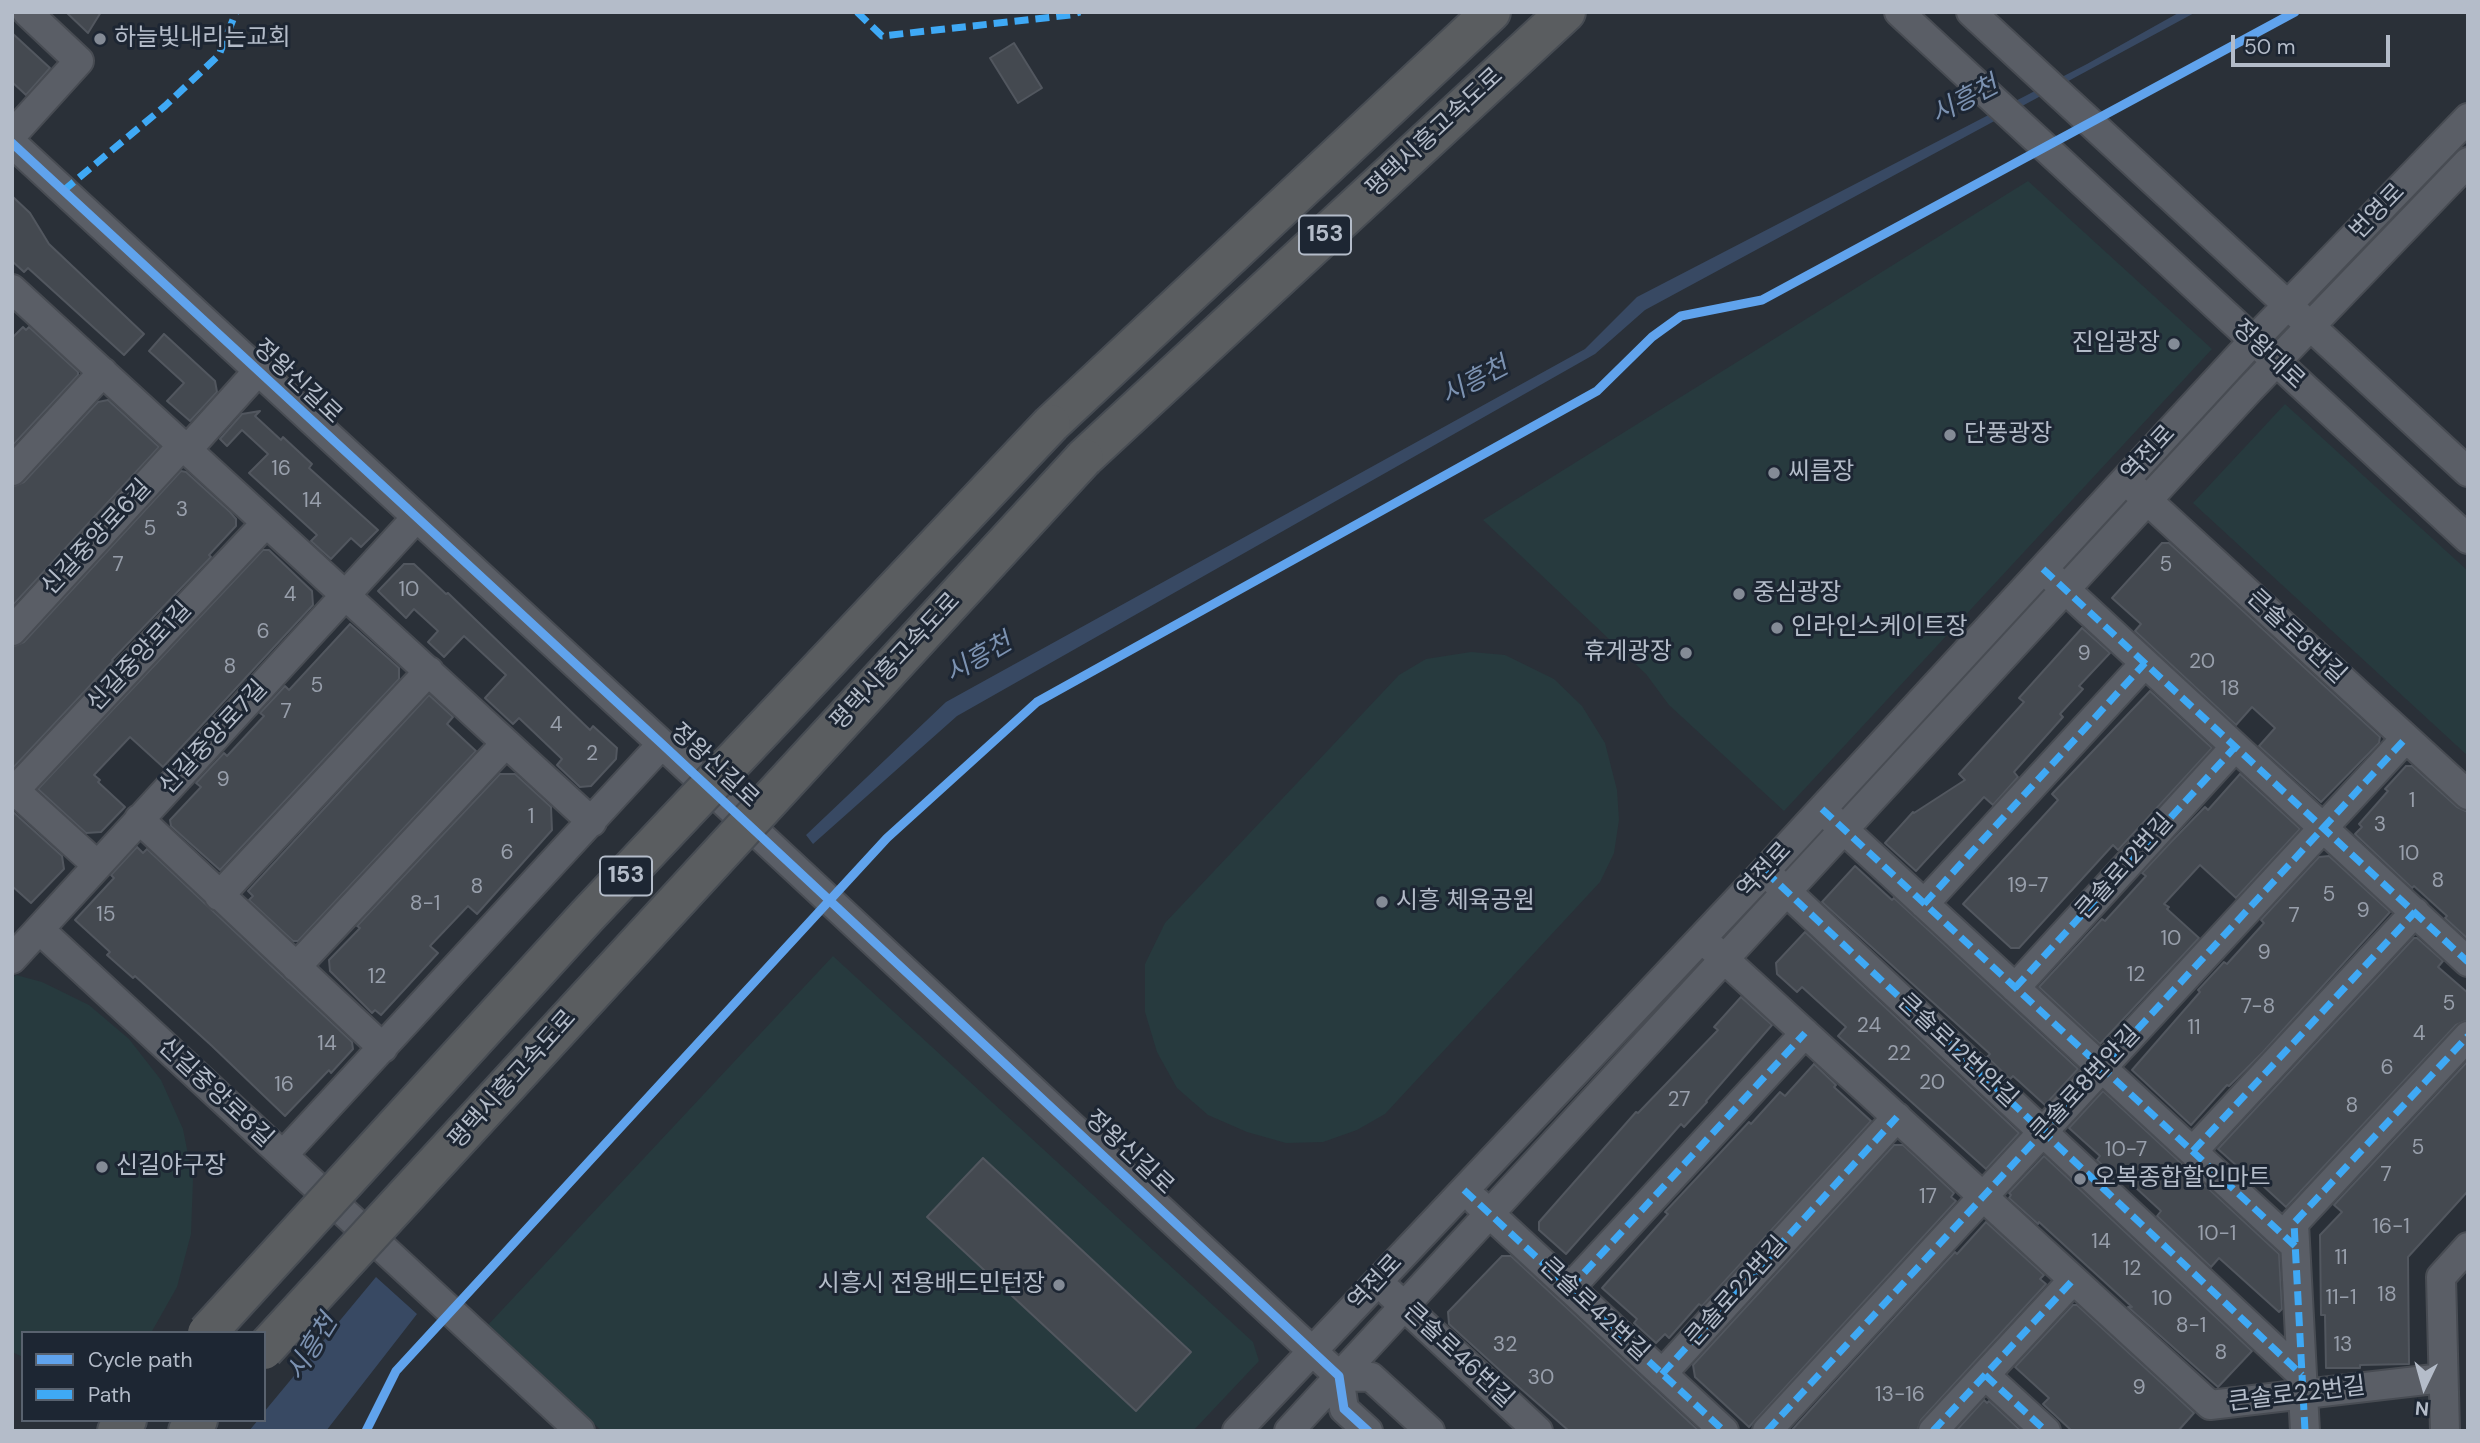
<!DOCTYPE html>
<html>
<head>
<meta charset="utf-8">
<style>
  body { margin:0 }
  #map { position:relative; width:2480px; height:1443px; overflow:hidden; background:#2a3038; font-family:"DM Sans",sans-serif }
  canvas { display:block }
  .frame { position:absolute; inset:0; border:14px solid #b4bcc9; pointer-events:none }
  .legend { position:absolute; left:21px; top:1331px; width:245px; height:91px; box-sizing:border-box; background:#1d2633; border:2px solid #59626f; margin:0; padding:9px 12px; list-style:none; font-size:21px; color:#b4bcc9 }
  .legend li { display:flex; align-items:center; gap:14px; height:35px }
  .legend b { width:35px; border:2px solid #59626f }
  .north { position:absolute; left:2389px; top:1352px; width:70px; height:70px; -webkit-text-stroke:5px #1d2633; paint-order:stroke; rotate:185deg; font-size:19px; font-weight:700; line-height:28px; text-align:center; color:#b4bcc9 }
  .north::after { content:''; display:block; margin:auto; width:24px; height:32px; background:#b4bcc9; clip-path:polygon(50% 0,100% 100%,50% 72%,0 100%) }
  .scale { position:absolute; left:2231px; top:35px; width:159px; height:32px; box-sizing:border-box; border:4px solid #b4bcc9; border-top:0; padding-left:9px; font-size:21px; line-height:24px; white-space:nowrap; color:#b4bcc9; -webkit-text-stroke:5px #1d2633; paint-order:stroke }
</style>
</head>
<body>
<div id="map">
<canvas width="2480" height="1443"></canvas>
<div class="frame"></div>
<ul class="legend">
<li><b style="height:9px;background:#60a3ed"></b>Cycle path</li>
<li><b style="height:9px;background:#3fa9f5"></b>Path</li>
</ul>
<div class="north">N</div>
<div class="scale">50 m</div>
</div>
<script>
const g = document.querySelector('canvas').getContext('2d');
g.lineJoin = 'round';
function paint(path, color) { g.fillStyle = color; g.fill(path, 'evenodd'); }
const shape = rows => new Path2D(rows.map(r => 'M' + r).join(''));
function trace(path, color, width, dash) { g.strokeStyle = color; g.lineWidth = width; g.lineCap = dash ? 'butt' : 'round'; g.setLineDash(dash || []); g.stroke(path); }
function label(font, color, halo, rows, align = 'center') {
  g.font = font + ' "DM Sans","Noto Sans KR",sans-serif'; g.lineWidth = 6; g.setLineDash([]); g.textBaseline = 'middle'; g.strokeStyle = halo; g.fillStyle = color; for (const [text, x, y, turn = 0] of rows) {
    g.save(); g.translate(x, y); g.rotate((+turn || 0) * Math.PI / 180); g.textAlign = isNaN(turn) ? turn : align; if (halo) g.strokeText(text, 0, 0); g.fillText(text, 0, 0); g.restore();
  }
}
paint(shape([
  [2028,181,2212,349,1784,811,1669,705,1646,674,1483,520],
  [2285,404,2468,571,2468,756,2193,503],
  [1471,652,1505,655,1554,679,1582,706,1605,743,1617,790,1619,820,1614,853,1600,882,1385,1114,1357,1130,1323,1142,1286,1143,1247,1132,1208,1115,1177,1088,1157,1052,1145,1012,1145,964,1165,923,1399,675,1426,659],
  [833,956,1253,1342,1259,1361,1193,1431,602,1431,487,1326],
  [16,975,42,982,89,1005,129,1039,161,1080,183,1129,193,1180,191,1234,177,1287,151,1333,23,1333,23,1357,12,1352,12,979]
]), '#273a3e');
paint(shape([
  [2180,12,2196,12,1645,310,1595,354,957,716,813,844,806,835,946,702,1585,349,1637,297,2087,64],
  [376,1277,417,1314,326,1431,249,1431,258,1420,264,1420,264,1412]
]), '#384963');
const building = shape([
  [66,12,101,12,88,33,66,12],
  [12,33,50,68,26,95,12,82,12,33],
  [1014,43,1042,88,1018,103,990,58,1014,43],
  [12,196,30,213,49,244,144,334,124,355,28,268,24,272,12,261,12,196],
  [23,327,26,330,29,327,78,372,78,375,12,446,12,338,23,327],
  [164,334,215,381,217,392,190,421,167,401,184,383,149,351,164,334],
  [108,400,159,447,12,606,12,487,24,482,98,402,108,400],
  [260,411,255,416,281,440,283,437,312,464,309,468,378,530,361,547,351,538,331,559,311,541,317,535,249,473,268,454,242,430,227,446,220,439,242,414,260,411],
  [181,471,186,472,230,512,236,519,236,526,209,555,211,557,112,660,113,661,12,769,12,647,24,642,181,471],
  [2162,543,2169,543,2380,737,2379,743,2321,802,2259,746,2275,728,2252,707,2236,725,2135,631,2141,624,2112,598,2162,543],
  [263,550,269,550,312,591,313,605,163,767,130,737,94,775,100,780,98,782,125,807,101,832,86,833,38,789,263,550],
  [404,564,414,564,446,594,448,593,590,730,593,726,617,748,616,759,591,786,580,787,557,765,562,759,519,718,513,724,485,698,506,675,464,636,444,657,428,642,438,631,414,609,406,618,378,591,404,564],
  [350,624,399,668,399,679,220,870,171,826,170,820,201,787,196,783,224,753,227,756,264,716,260,713,275,697,285,686,289,690,350,624],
  [2082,628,2110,653,2079,686,2083,689,2060,714,2063,717,2014,772,2018,777,1993,805,1984,797,1916,871,1885,843,1913,812,1914,813,1965,780,1959,774,2024,702,2019,698,2082,628],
  [2150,691,2212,748,2118,850,2113,845,2019,948,2011,948,1963,904,2058,800,2052,794,2150,691],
  [429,695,453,717,447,724,476,751,298,941,293,941,249,900,253,896,248,891,429,695],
  [2406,766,2412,766,2457,807,2468,812,2468,939,2445,918,2447,916,2414,886,2412,888,2355,834,2362,827,2359,824,2388,791,2385,789,2406,766],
  [500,774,515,774,551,807,552,830,477,914,468,906,430,946,438,953,381,1015,375,1010,372,1013,330,971,329,960,360,928,357,926,500,774],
  [2240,774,2300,829,2236,898,2200,865,2164,904,2169,907,2167,909,2199,938,2100,1044,2039,987,2102,919,2105,921,2146,876,2142,873,2171,842,2205,807,2208,810,2240,774],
  [12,811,62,856,64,869,31,903,12,886,12,811],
  [137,847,143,853,147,849,352,1042,353,1049,331,1073,329,1070,285,1116,212,1046,135,976,133,978,107,955,110,952,75,920,114,878,111,875,137,847],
  [2329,856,2390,912,2263,1052,2229,1086,2227,1085,2191,1125,2132,1070,2200,992,2198,990,2224,962,2227,964,2264,923,2261,920,2319,857,2329,856],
  [1855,866,1892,900,1894,898,2078,1069,2045,1105,2013,1076,2010,1079,1987,1057,1990,1054,1822,902,1855,866],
  [1805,932,2019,1133,1986,1169,1838,1036,1846,1027,1802,987,1797,992,1777,974,1776,963,1805,932],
  [2414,938,2417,938,2443,961,2438,967,2468,993,2468,1020,2456,1025,2286,1207,2249,1173,2247,1175,2218,1149,2414,938],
  [1741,997,1772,1025,1706,1101,1707,1102,1684,1127,1681,1124,1566,1254,1539,1230,1539,1222,1636,1112,1638,1113,1718,1030,1714,1027,1741,997],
  [2468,1061,2468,1191,2408,1257,2409,1364,2360,1365,2360,1368,2326,1368,2325,1315,2321,1315,2320,1235,2342,1212,2334,1205,2468,1061],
  [1814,1064,1836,1085,1834,1087,1871,1121,1702,1306,1699,1304,1669,1338,1665,1334,1656,1343,1634,1323,1637,1319,1602,1288,1668,1214,1665,1212,1749,1122,1751,1124,1780,1092,1785,1096,1814,1064],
  [2103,1091,2279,1254,2282,1309,2279,1312,2219,1258,2211,1267,2157,1216,2161,1211,2122,1175,2118,1180,2097,1160,2100,1156,2069,1128,2103,1091],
  [1894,1145,1903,1145,1954,1193,1951,1197,1956,1201,1749,1427,1695,1377,1693,1365,1894,1145],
  [2044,1156,2252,1351,2218,1387,2128,1307,2132,1307,2039,1222,2038,1224,2009,1198,2011,1195,2009,1193,2044,1156],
  [983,1158,1191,1352,1136,1411,927,1217,983,1158],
  [1986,1222,2044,1275,2040,1279,2046,1284,1921,1420,1917,1431,1791,1431,1955,1252,1957,1254,1986,1222],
  [1502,1256,1511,1256,1699,1431,1569,1431,1504,1374,1449,1324,1448,1312,1502,1256],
  [2073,1305,2077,1305,2194,1413,2178,1431,2072,1431,2043,1404,2049,1398,2015,1367,2073,1305],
  [1984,1400,1987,1403,1989,1401,2021,1431,1956,1431,1984,1400]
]);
paint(building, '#444950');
trace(building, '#52575f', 2);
const minor = shape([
  [1899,12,2468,539],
  [1971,12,2468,472],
  [12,135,79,61,27,12],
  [12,143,662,744,1339,1376,1344,1409,1368,1431],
  [12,289,592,822],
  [187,450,258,371],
  [12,471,103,372],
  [2135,489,2468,795],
  [2053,578,2468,962],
  [12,631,182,446],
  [12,788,97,865],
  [15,790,266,523],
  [1829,816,2295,1246],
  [139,819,383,1048],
  [1772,878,2302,1375],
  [219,896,429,671],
  [1924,904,2145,663],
  [40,930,580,1431],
  [1710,946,2210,1405,2443,1378],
  [12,959,416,518],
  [296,967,506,743],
  [2015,988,2235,747],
  [2193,1151,2415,912],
  [283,1155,662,744],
  [1477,1202,1724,1431],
  [1570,1288,1805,1033],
  [1390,1293,1538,1431],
  [1662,1374,1897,1117],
  [1985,1375,2046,1431],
  [1339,1376,1371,1377,1430,1431],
  [1237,1431,1765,871,2253,341,2468,118],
  [1289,1431,2249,390,2468,162],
  [1767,1431,2406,738],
  [1933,1431,2073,1280],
  [2305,1431,2294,1223,2468,1036],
  [2445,1431,2441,1277,2468,1247]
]);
const highway = shape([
  [1051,424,1491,12],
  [1084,458,1566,12],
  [117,1431,127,1420],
  [188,1431,198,1420]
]);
trace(minor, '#484c53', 32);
trace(highway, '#474c53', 42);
trace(minor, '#5a5e66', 28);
trace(highway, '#5a5d60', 38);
const highwayBridge = shape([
  [207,1333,587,916,1051,424],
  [264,1350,1084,458]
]);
trace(highwayBridge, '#474c53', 42, []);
trace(highwayBridge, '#5a5d60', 38);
trace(shape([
  [857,12,882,36,1071,15,1080,12],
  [63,191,165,106,219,55,236,12],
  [2043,569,2468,962],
  [1822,809,2295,1246],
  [1765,871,2302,1375],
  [1924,904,2145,663],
  [2015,988,2235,747],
  [2193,1151,2415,912],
  [1464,1190,1724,1431],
  [1570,1288,1805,1033],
  [1662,1374,1897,1117],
  [1985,1375,2046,1431],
  [1767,1431,2406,738],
  [1933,1431,2073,1280],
  [2305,1431,2294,1223,2468,1036]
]), '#3fa9f5', 7, [14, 7]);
trace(shape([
  [12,143,662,744,1339,1376,1344,1409,1368,1431],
  [366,1431,396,1371,887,838,1037,702,1597,391,1652,337,1681,316,1762,300,2295,12]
]), '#60a3ed', 9);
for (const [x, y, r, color] of [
  [100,39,7,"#848b96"],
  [2174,344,7,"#848b96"],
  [1950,435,7,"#848b96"],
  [1774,473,7,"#848b96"],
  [1739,594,7,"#848b96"],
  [1777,628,7,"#848b96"],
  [1686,653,7,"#848b96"],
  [1382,902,7,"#848b96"],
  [102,1167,7,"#848b96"],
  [2080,1179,7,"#848b96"],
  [1059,1285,7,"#848b96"]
]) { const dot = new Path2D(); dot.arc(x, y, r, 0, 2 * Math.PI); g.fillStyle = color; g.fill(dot); trace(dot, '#1d2633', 2.5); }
label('21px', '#989fab', null, [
  ["16",281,469],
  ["14",312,501],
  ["3",182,510],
  ["5",150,529],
  ["7",118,565],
  ["5",2166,565],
  ["10",409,590],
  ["4",290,595],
  ["6",263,632],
  ["9",2084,654],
  ["20",2202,662],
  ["8",230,667],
  ["5",317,686],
  ["18",2230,689],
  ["7",286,712],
  ["4",556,725],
  ["2",592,754],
  ["9",223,780],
  ["1",2412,801],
  ["1",531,817],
  ["3",2380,825],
  ["6",507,853],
  ["10",2409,854],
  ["8",2438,881],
  ["19-7",2028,886],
  ["8",477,887],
  ["5",2329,895],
  ["8-1",425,904],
  ["9",2363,911],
  ["15",106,915],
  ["7",2294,916],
  ["10",2171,939],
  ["9",2264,953],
  ["12",2136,975],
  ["12",377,977],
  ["5",2449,1004],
  ["7-8",2258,1007],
  ["24",1869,1026],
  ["11",2194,1028],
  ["4",2419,1034],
  ["14",327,1044],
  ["22",1899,1054],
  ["6",2387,1068],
  ["20",1932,1083],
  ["16",284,1085],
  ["27",1679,1100],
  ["8",2352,1106],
  ["5",2418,1148],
  ["10-7",2126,1150],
  ["7",2386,1175],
  ["17",1928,1197],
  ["16-1",2391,1227],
  ["10-1",2217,1234],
  ["14",2101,1242],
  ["11",2341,1258],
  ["12",2132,1269],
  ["18",2387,1295],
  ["11-1",2341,1298],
  ["10",2162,1299],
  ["8-1",2191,1326],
  ["32",1505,1345],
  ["13",2343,1345],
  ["8",2221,1353],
  ["30",1541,1378],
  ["9",2139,1388],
  ["13-16",1900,1395]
]);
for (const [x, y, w] of [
  [1325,235,52],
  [626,876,52]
]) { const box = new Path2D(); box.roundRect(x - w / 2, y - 19.5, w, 39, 5); g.fillStyle = '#1d2633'; g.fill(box); trace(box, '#b4bcc9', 2); }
label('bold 23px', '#b4bcc9', null, [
  ["153",1325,235],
  ["153",626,876]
]);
label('24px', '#b4bcc9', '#1d2633', [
  ["하늘빛내리는교회",114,39],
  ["진입광장",2160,344,"right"],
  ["단풍광장",1964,435],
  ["씨름장",1788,473],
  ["중심광장",1753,594],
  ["인라인스케이트장",1791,628],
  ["휴게광장",1672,653,"right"],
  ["시흥 체육공원",1396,902],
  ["신길야구장",116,1167],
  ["오복종합할인마트",2094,1179],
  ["시흥시 전용배드민턴장",1045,1285,"right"]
], 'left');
label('24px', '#b4bcc9', '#1d2633', [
  ["평택시흥고속도로",1435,133,-43],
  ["번영로",2378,212,-46],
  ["정왕대로",2268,355,43],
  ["정왕신길로",297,382,43],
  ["역전로",2149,454,-47],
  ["신길중앙로6길",97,538,-47],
  ["큰솔로8번길",2296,637,43],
  ["신길중앙로1길",140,657,-47],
  ["평택시흥고속도로",896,662,-47],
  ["신길중앙로7길",214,738,-47],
  ["정왕신길로",714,766,43],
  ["큰솔로12번길",2125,867,-48],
  ["역전로",1765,871,-47],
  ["큰솔로12번안길",1957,1051,43],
  ["평택시흥고속도로",513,1080,-48],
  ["큰솔로8번안길",2086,1084,-47],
  ["신길중앙로8길",215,1093,43],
  ["정왕신길로",1129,1153,43],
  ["역전로",1376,1283,-47],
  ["큰솔로22번길",1737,1292,-48],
  ["큰솔로42번길",1594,1310,43],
  ["큰솔로46번길",1458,1356,43],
  ["큰솔로22번길",2297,1395,-7]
]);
label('italic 26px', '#7c92b1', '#1d2633', [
  ["시흥천",1965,101,-28],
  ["시흥천",1475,382,-28],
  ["시흥천",979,659,-30],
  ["시흥천",313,1348,-58]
]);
</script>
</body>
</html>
